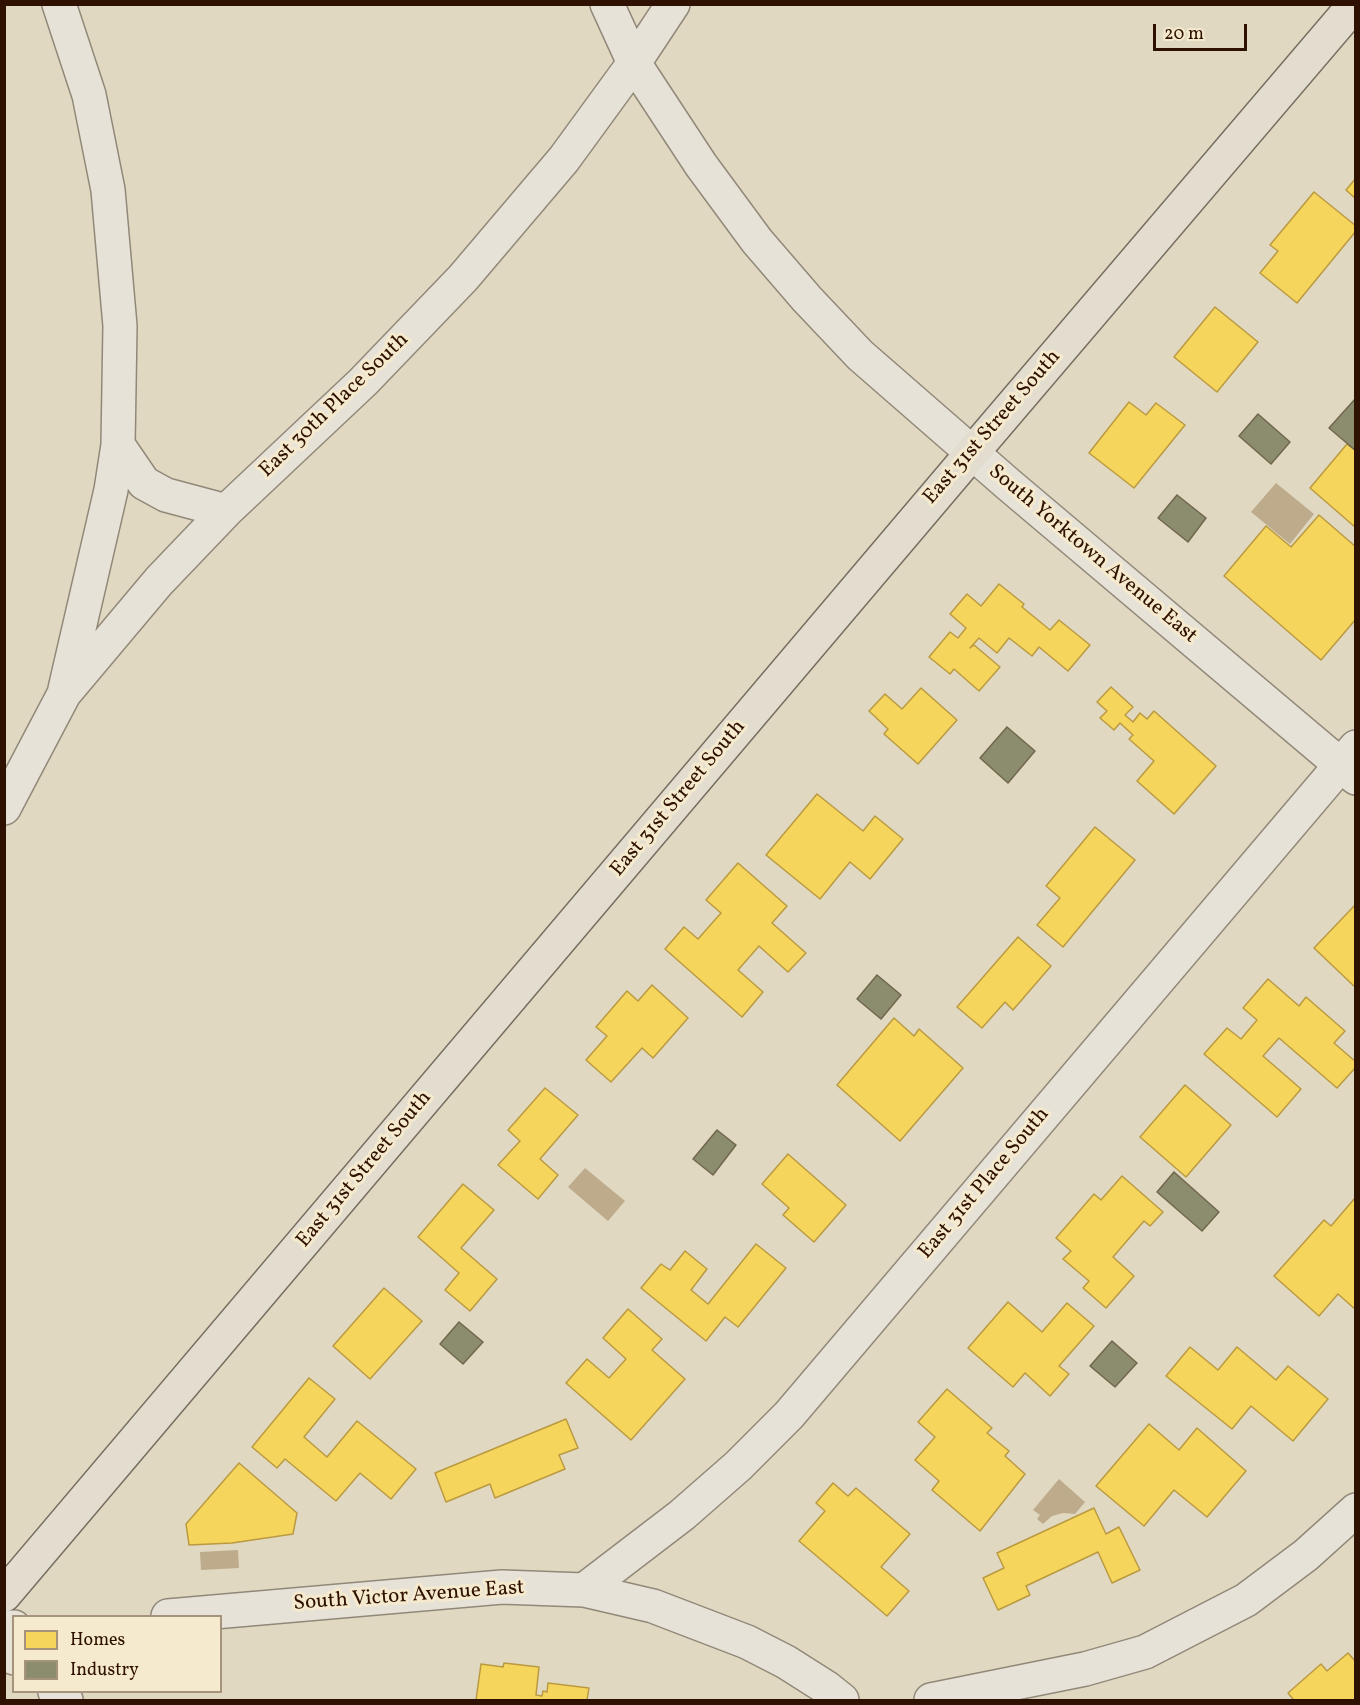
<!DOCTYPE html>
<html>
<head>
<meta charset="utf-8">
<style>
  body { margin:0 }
  #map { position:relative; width:1360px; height:1705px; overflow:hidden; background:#e1d8c1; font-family:Vollkorn,serif }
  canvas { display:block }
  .frame { position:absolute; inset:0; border:6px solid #2f1101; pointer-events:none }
  .legend { position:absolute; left:12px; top:1615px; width:210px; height:78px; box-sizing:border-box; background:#f5eace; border:2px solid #a6937c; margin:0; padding:8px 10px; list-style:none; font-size:18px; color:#2f1101 }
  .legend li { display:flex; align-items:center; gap:12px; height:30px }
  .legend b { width:30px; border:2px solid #a6937c }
  .scale { position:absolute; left:1153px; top:24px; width:94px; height:27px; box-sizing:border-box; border:3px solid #2f1101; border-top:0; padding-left:8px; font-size:18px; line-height:21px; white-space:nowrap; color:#2f1101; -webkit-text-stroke:4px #f5eace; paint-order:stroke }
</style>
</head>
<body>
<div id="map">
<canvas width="1360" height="1705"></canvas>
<div class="frame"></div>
<ul class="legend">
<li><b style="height:16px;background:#f6d55c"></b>Homes</li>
<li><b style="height:16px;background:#8c8c6e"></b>Industry</li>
</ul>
<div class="scale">20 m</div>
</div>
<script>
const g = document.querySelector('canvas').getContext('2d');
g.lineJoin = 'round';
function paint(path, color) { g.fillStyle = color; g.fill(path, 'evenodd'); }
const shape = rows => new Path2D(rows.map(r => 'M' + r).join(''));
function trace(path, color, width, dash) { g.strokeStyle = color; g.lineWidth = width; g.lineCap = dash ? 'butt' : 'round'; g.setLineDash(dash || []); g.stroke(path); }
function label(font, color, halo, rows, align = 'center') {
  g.font = font + ' Vollkorn,serif'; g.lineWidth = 6; g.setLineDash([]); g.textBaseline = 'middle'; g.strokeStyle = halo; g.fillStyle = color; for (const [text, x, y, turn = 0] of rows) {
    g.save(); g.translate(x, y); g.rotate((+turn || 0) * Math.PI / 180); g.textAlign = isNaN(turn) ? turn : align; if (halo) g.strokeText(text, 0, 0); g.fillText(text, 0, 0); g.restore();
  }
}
paint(shape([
  [1276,483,1314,514,1290,544,1251,512],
  [585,1168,625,1201,608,1221,568,1187],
  [1059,1479,1085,1502,1075,1514,1063,1513,1052,1516,1043,1524,1037,1519,1040,1515,1033,1510],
  [238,1550,239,1568,201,1570,200,1552]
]), '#bdab8c');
const homes = shape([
  [1356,178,1356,199,1346,190,1356,178],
  [1314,192,1356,226,1356,231,1297,303,1260,273,1278,251,1270,245,1314,192],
  [1215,307,1258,342,1217,392,1174,357,1215,307],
  [1129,402,1146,415,1156,403,1185,425,1134,488,1089,453,1129,402],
  [1347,444,1356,451,1355,527,1310,488,1347,444],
  [1319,515,1356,547,1356,619,1321,660,1224,576,1266,526,1291,547,1319,515],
  [999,584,1024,604,1022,607,1050,630,1059,620,1090,645,1068,671,1039,647,1032,656,1009,638,997,653,979,638,970,648,974,645,1000,667,979,691,954,669,950,674,929,657,950,632,958,638,966,628,950,614,967,594,981,606,999,584],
  [1111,687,1133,707,1125,715,1133,722,1140,713,1147,719,1154,711,1216,766,1174,814,1137,781,1154,761,1129,739,1133,735,1120,723,1114,730,1100,718,1107,711,1097,702,1111,687],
  [921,688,957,720,918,764,884,734,888,729,869,711,885,694,902,709,921,688],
  [817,794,863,831,875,816,903,839,870,879,850,862,820,899,766,855,817,794],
  [1095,827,1135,860,1063,947,1037,925,1060,898,1046,886,1095,827],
  [738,863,787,906,772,923,806,953,788,972,759,946,738,970,763,992,742,1017,665,949,684,927,698,939,721,913,706,900,738,863],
  [1356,904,1356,988,1314,948,1356,904],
  [1018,937,1051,966,1013,1010,1005,1002,982,1028,957,1007,1018,937],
  [1268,979,1299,1006,1306,997,1345,1031,1334,1043,1356,1062,1356,1067,1337,1088,1279,1038,1263,1056,1301,1089,1277,1117,1204,1054,1227,1028,1241,1039,1257,1020,1243,1008,1268,979],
  [652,985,688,1018,653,1058,642,1048,611,1082,586,1060,607,1036,596,1027,627,991,638,1001,652,985],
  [894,1018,914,1036,919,1029,963,1068,900,1141,837,1085,894,1018],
  [1185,1085,1231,1125,1186,1177,1140,1137,1185,1085],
  [545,1088,578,1115,540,1159,558,1175,538,1199,498,1165,520,1141,508,1130,545,1088],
  [788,1154,846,1205,814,1242,783,1215,789,1208,762,1184,788,1154],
  [1122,1176,1163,1212,1150,1226,1144,1221,1113,1257,1134,1276,1106,1308,1083,1288,1089,1281,1063,1259,1071,1251,1056,1238,1094,1194,1101,1200,1122,1176],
  [463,1184,494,1210,461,1248,497,1279,470,1311,445,1290,459,1273,418,1237,463,1184],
  [1355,1198,1356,1310,1338,1294,1319,1316,1274,1276,1324,1220,1331,1226,1355,1198],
  [756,1244,786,1268,738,1327,725,1317,706,1341,641,1288,661,1264,670,1270,685,1251,707,1269,691,1290,708,1304,756,1244],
  [384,1288,422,1321,370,1379,333,1346,384,1288],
  [1008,1302,1042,1332,1067,1303,1094,1326,1059,1366,1069,1374,1050,1396,1025,1373,1013,1387,968,1348,1008,1302],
  [628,1309,662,1339,652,1350,685,1379,631,1440,566,1383,587,1359,609,1378,626,1359,603,1338,628,1309],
  [1190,1347,1218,1370,1237,1347,1276,1380,1288,1366,1328,1399,1293,1441,1251,1406,1232,1429,1166,1376,1190,1347],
  [309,1378,335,1399,304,1437,327,1457,357,1421,416,1469,391,1499,360,1473,336,1501,285,1459,277,1468,252,1447,309,1378],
  [947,1389,992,1428,987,1433,1009,1451,1005,1456,1025,1474,980,1531,932,1490,939,1481,915,1460,935,1437,918,1422,947,1389],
  [566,1419,578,1448,559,1455,565,1469,495,1498,490,1484,446,1502,435,1473,566,1419],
  [1149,1424,1179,1450,1197,1428,1246,1471,1207,1517,1174,1490,1144,1526,1096,1486,1149,1424],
  [239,1463,297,1513,293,1534,232,1543,189,1545,186,1524,239,1463],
  [833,1483,848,1496,856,1488,910,1534,881,1567,909,1591,887,1616,799,1541,825,1511,816,1503,833,1483],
  [1094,1508,1106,1534,1119,1527,1140,1570,1112,1583,1098,1552,1026,1586,1030,1595,998,1610,983,1578,1004,1568,997,1553,1094,1508],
  [1348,1653,1356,1662,1356,1700,1292,1700,1293,1699,1288,1693,1321,1664,1327,1671,1348,1653],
  [504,1663,539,1667,536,1695,542,1696,543,1691,547,1692,548,1683,589,1688,587,1700,476,1700,481,1664,503,1667,504,1663]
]);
paint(homes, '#f6d55c');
trace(homes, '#ba9a41', 1.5);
const industry = shape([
  [1356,398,1356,451,1329,428,1356,398],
  [1258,414,1290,442,1271,464,1239,436,1258,414],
  [1177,495,1206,518,1188,542,1158,518,1177,495],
  [1007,727,1035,751,1008,783,980,758,1007,727],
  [877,975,901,995,881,1019,857,999,877,975],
  [717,1130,736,1145,713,1175,693,1159,717,1130],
  [1174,1172,1219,1212,1202,1231,1157,1192,1174,1172],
  [459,1322,483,1342,463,1364,440,1344,459,1322],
  [1112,1341,1137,1363,1115,1387,1090,1366,1112,1341]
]);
paint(industry, '#8c8c6e');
trace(industry, '#70674d', 1.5);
const minor = shape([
  [59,4,89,95,108,190,120,326,118,445,111,490,65,689],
  [607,4,634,63,701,165,757,241,807,299,860,355,1008,484,1356,778],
  [118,445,144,483,166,495,226,511],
  [4,808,64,694,159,581,226,511,363,382,463,278,564,159,634,63,673,4],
  [584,1590,682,1515,738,1466,789,1415,1356,747],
  [168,1616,502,1587,584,1590,653,1606,747,1642,786,1662,827,1688,842,1700],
  [4,1627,14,1627],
  [4,1651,14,1658],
  [55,1692,66,1700],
  [931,1700,1085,1669,1145,1652,1246,1600,1306,1555,1356,1510]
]);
const major = shape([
  [4,1595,972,453,1355,4]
]);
trace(minor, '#918879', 36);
trace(major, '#776d60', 36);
trace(minor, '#e7e2d7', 33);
trace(major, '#e3ddd0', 33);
label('21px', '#2f1101', '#f5eace', [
  ["East 30th Place South",335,406,-44],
  ["East 31st Street South",993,428,-49],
  ["South Yorktown Avenue East",1092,555,40],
  ["East 31st Street South",679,799,-50],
  ["East 31st Street South",365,1170,-50],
  ["East 31st Place South",985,1184,-50],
  ["South Victor Avenue East",409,1597,-4]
]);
</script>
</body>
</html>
